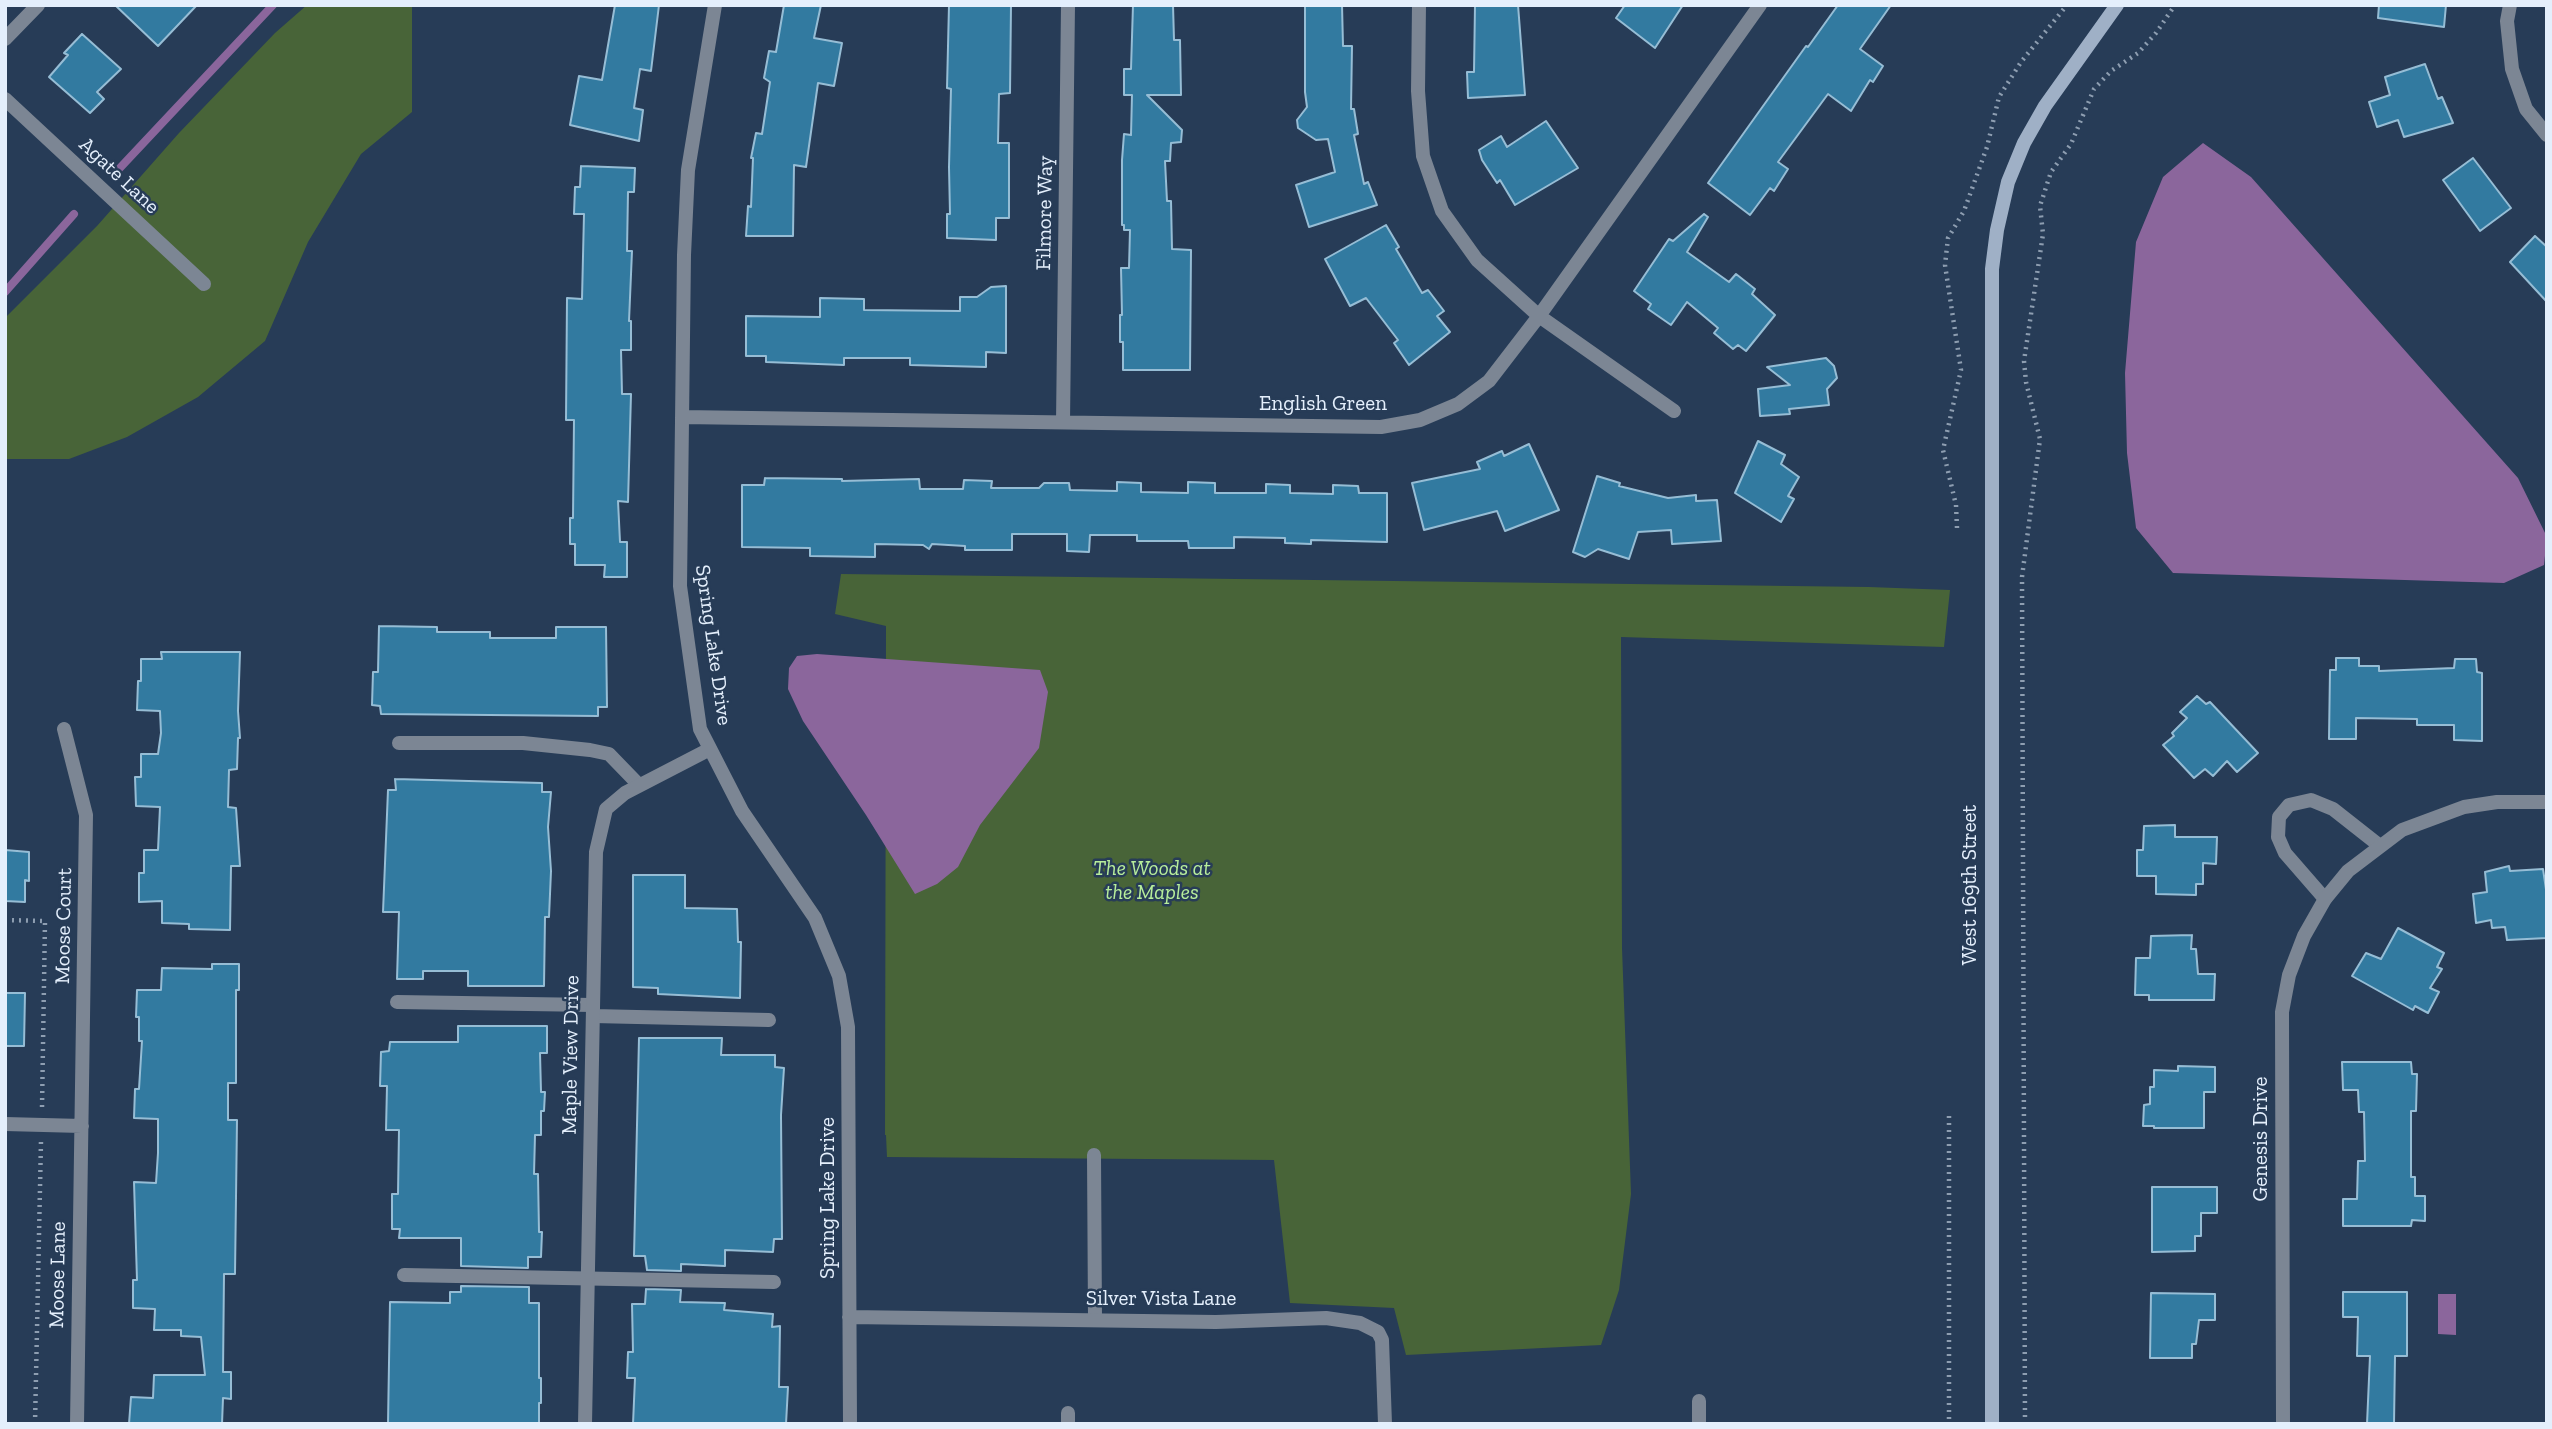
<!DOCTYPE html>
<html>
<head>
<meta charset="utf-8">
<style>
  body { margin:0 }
  #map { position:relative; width:2552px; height:1429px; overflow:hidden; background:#273c57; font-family:"Zilla Slab",serif }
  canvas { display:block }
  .frame { position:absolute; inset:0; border:7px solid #e4effc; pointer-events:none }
</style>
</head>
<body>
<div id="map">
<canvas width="2552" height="1429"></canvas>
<div class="frame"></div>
</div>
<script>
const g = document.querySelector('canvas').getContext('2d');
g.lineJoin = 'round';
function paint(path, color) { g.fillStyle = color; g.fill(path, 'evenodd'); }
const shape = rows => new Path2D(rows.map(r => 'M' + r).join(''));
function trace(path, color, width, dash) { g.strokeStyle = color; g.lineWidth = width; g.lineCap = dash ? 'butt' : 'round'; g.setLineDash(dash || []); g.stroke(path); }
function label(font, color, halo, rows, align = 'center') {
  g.font = font + ' "Zilla Slab",serif'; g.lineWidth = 5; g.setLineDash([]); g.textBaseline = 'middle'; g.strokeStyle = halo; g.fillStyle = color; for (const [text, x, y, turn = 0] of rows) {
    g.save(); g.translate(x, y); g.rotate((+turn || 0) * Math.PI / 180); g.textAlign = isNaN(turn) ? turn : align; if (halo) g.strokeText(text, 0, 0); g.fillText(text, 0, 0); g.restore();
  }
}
paint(shape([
  [307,5,412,5,412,112,361,154,308,242,265,341,198,397,127,437,69,459,5,459,5,318,97,226,179,133,275,33],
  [841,574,1869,587,1950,590,1944,647,1621,637,1622,948,1631,1194,1619,1290,1601,1345,1406,1355,1394,1308,1290,1303,1274,1160,887,1157,886,1135,885,1135,886,626,835,614]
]), '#486438');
paint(shape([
  [2203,143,2251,177,2518,478,2547,537,2544,565,2504,583,2173,573,2136,528,2127,453,2125,373,2136,242,2163,177],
  [817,654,1040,670,1048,692,1039,748,980,825,958,867,937,884,915,894,866,815,803,721,788,689,789,668,797,656],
  [2438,1294,2456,1294,2456,1335,2438,1334]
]), '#8b669c');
trace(shape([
  [118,170,273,5],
  [5,292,74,214]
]), '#8b669c', 8);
const building = shape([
  [115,5,197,5,158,46,115,5],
  [615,5,659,5,651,71,640,69,634,108,643,110,639,141,570,125,579,76,602,80,615,5],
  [784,5,821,5,814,38,842,43,834,86,818,83,806,167,794,165,793,236,746,236,748,206,751,207,753,158,751,158,756,133,762,134,770,82,764,78,769,51,776,52,784,5],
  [949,5,1011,5,1010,93,999,94,998,143,1009,143,1009,218,996,218,996,240,947,238,947,214,950,214,949,167,951,89,947,88,949,5],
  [1133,5,1173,5,1174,40,1180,40,1181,95,1147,95,1182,130,1181,142,1171,143,1170,161,1165,161,1167,201,1171,201,1172,249,1191,250,1190,370,1123,370,1123,342,1120,342,1120,315,1122,315,1121,268,1129,268,1130,230,1124,230,1124,225,1122,225,1122,160,1124,134,1131,135,1132,95,1124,95,1124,69,1131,69,1133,5],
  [1305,5,1342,5,1343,46,1352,46,1351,109,1354,109,1358,134,1354,135,1364,184,1368,182,1377,205,1309,227,1296,185,1335,172,1328,139,1316,140,1298,128,1297,120,1307,107,1305,92,1305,5],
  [1475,5,1518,5,1525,95,1468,98,1467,72,1474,72,1475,5],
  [1625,5,1683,5,1655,48,1616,18,1625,5],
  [1838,5,1891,5,1860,49,1883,66,1873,82,1870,80,1851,111,1828,94,1778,162,1788,169,1774,191,1770,188,1750,215,1708,183,1806,46,1808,47,1838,5],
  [2379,5,2446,5,2444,27,2378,18,2379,5],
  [82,34,121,69,97,92,104,99,90,113,49,77,68,55,64,53,82,34],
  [2425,64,2438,99,2442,97,2453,123,2404,137,2398,120,2377,127,2369,102,2390,95,2385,77,2425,64],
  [1546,121,1578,168,1515,205,1500,180,1497,183,1482,160,1479,150,1501,136,1507,147,1546,121],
  [2473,158,2511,208,2480,231,2443,180,2473,158],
  [581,166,635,168,634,192,628,192,627,251,632,251,629,321,631,321,631,350,621,350,622,394,631,394,628,502,618,501,620,542,627,542,627,577,604,577,605,565,575,565,575,544,570,544,570,518,573,518,574,420,566,420,567,298,582,299,584,214,574,214,575,187,580,187,581,166],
  [1704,214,1708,217,1687,252,1729,282,1736,274,1755,289,1752,294,1775,315,1746,351,1738,345,1733,349,1714,333,1718,328,1687,302,1671,325,1648,309,1651,304,1634,291,1669,239,1673,241,1704,214],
  [1386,225,1399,247,1396,249,1422,293,1428,290,1444,311,1437,316,1450,332,1409,365,1394,343,1398,340,1366,298,1350,306,1325,259,1386,225],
  [2535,236,2547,247,2547,302,2510,262,2535,236],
  [1006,286,1006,353,986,352,986,367,910,365,910,358,844,358,844,365,766,362,766,356,746,356,746,316,820,317,820,298,864,299,864,310,960,311,960,297,977,297,991,287,1006,286],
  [1826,358,1834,366,1837,378,1827,389,1829,405,1789,409,1790,414,1760,416,1758,389,1790,385,1767,367,1826,358],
  [1758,441,1785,455,1781,464,1799,477,1788,496,1794,499,1781,522,1735,493,1758,441],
  [1529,444,1559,510,1505,531,1497,511,1424,530,1412,483,1480,469,1477,462,1502,451,1504,456,1529,444],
  [1597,476,1620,483,1619,486,1668,498,1696,495,1696,501,1717,500,1721,541,1672,544,1671,530,1638,532,1629,559,1598,549,1585,557,1573,552,1597,476],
  [765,478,842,479,842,481,919,479,920,489,963,489,964,480,992,481,991,488,1039,488,1044,483,1069,483,1070,490,1117,491,1117,482,1141,483,1141,492,1188,493,1188,482,1215,483,1215,493,1266,493,1266,484,1290,485,1290,493,1333,494,1333,485,1358,486,1359,493,1387,493,1387,542,1311,540,1311,544,1285,543,1285,538,1234,537,1234,548,1189,548,1188,541,1137,541,1137,535,1090,535,1089,552,1067,551,1067,534,1012,534,1012,550,965,550,965,546,932,544,929,549,923,545,875,544,875,557,810,556,810,548,742,547,742,485,764,485,765,478],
  [379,626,437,627,437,632,490,632,490,638,556,638,556,627,606,627,607,707,598,707,598,716,381,714,380,706,372,705,373,672,378,672,379,626],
  [161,652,240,652,238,711,240,738,238,738,237,769,229,770,228,807,236,808,240,866,231,866,230,930,189,929,189,924,162,923,162,901,139,902,139,873,144,873,144,850,158,850,160,807,136,806,135,777,141,777,141,754,158,754,161,733,160,711,137,710,138,681,141,681,141,659,162,659,161,652],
  [2336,658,2359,658,2359,666,2379,666,2379,671,2454,668,2455,659,2476,659,2477,672,2482,673,2482,741,2454,740,2454,725,2417,725,2417,719,2356,718,2356,739,2329,739,2330,670,2336,670,2336,658],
  [2197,696,2206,704,2210,702,2258,753,2237,772,2227,761,2213,776,2205,769,2194,778,2163,745,2174,736,2172,733,2187,718,2180,712,2197,696],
  [395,779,542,783,542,792,551,792,548,827,551,871,549,917,545,917,544,986,468,986,468,971,423,971,423,979,397,979,399,912,383,912,388,790,396,790,395,779],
  [2175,825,2175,837,2217,837,2216,864,2203,863,2203,884,2196,884,2196,895,2156,894,2156,876,2137,876,2137,850,2143,850,2144,826,2175,825],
  [5,850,29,852,29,881,25,880,25,902,5,901,5,850],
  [2509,866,2510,871,2543,869,2547,896,2547,938,2507,940,2505,927,2492,928,2491,920,2476,923,2473,894,2487,892,2485,872,2509,866],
  [633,875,685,875,685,908,737,909,738,942,741,942,740,998,658,994,658,988,633,987,633,875],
  [2398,928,2444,953,2437,967,2442,969,2430,988,2439,992,2428,1013,2415,1006,2413,1010,2352,976,2366,953,2381,959,2398,928],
  [2192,935,2191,949,2196,949,2198,974,2215,974,2214,1000,2149,1000,2149,995,2135,995,2136,958,2150,958,2151,936,2192,935],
  [212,964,239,964,239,990,236,990,236,1083,228,1083,228,1120,237,1120,235,1274,224,1274,223,1372,231,1372,231,1399,223,1398,222,1424,129,1424,131,1397,153,1398,154,1375,205,1375,201,1337,181,1336,181,1330,154,1330,155,1309,133,1308,133,1280,137,1280,134,1182,156,1183,158,1153,158,1119,134,1118,135,1089,139,1089,142,1041,139,1041,139,1017,136,1017,137,990,161,990,162,968,212,969,212,964],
  [5,993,25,993,24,1046,5,1046,5,993],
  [458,1026,547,1026,547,1053,540,1053,541,1092,545,1092,544,1111,541,1111,541,1135,535,1135,534,1174,538,1174,539,1232,542,1232,541,1257,528,1257,528,1268,461,1266,461,1238,399,1238,400,1229,392,1229,392,1194,398,1194,399,1130,386,1130,387,1086,380,1086,381,1052,389,1051,390,1042,458,1042,458,1026],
  [639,1038,722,1038,721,1055,775,1055,775,1067,784,1068,781,1115,782,1239,774,1239,773,1252,725,1250,725,1266,681,1264,681,1271,647,1270,645,1256,634,1256,639,1038],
  [2342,1062,2411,1062,2412,1074,2417,1074,2416,1111,2411,1111,2411,1177,2415,1177,2415,1196,2425,1196,2425,1221,2412,1220,2411,1226,2343,1226,2343,1199,2357,1199,2358,1161,2365,1161,2364,1112,2359,1112,2358,1090,2343,1090,2342,1062],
  [2178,1066,2215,1067,2215,1092,2204,1092,2204,1128,2154,1128,2154,1126,2143,1126,2144,1105,2150,1104,2150,1087,2154,1087,2154,1070,2178,1071,2178,1066],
  [2152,1187,2217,1187,2217,1213,2201,1213,2201,1236,2195,1236,2195,1251,2152,1252,2152,1187],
  [461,1286,529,1287,529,1303,539,1303,539,1378,541,1378,541,1403,539,1403,539,1424,388,1424,390,1302,450,1303,450,1292,461,1292,461,1286],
  [646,1289,681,1290,680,1302,725,1303,724,1310,773,1314,772,1327,780,1326,779,1387,788,1387,786,1424,633,1424,635,1378,627,1378,628,1352,633,1352,632,1304,645,1304,646,1289],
  [2343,1292,2407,1292,2407,1356,2395,1356,2394,1424,2367,1424,2370,1356,2357,1356,2358,1317,2343,1317,2343,1292],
  [2151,1293,2215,1294,2215,1320,2199,1320,2196,1344,2192,1344,2192,1358,2150,1358,2151,1293]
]);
paint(building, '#327aa0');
trace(building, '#96bdd5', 2);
trace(shape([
  [1957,528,1956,505,1943,450,1961,370,1945,265,1948,238,1964,211,1987,147,1999,97,2021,62,2067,5],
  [5,920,45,921,42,1108],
  [1949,1116,1949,1424],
  [35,1424,41,1141],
  [2025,1424,2022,577,2040,439,2026,382,2024,361,2043,234,2040,206,2051,172,2071,144,2094,89,2111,71,2138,53,2156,33,2175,5]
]), '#8e9eb1', 4.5, [2, 5]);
trace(shape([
  [399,743,523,743,590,750,609,754,639,785],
  [2325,899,2285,853,2278,837,2279,817,2289,805,2311,800,2333,809,2380,846],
  [397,1002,593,1005],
  [593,1016,769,1020],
  [1094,1155,1095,1320],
  [404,1275,774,1282],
  [1068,1424,1068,1413],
  [1699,1424,1699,1401]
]), '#7c8694', 14);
trace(shape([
  [715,5,688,170,684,255,680,586,700,729,742,811,815,918,839,976,848,1027,850,1424],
  [1419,5,1418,91,1423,156,1442,211,1477,260,1539,316,1674,411],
  [2510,5,2507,21,2512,69,2526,109,2547,135],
  [5,39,38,5],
  [5,99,204,284],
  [682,417,1381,427,1420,420,1458,404,1489,381,1539,316,1760,5],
  [1063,422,1068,5],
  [64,729,86,815,77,1424],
  [5,1124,82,1126],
  [849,1317,1216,1322,1326,1318,1360,1323,1378,1332,1382,1340,1385,1424],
  [585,1424,596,852,606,809,625,793,710,749],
  [2283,1424,2282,1012,2289,975,2304,936,2325,899,2348,871,2402,830,2464,807,2497,802,2547,802]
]), '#7c8694', 14);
trace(shape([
  [1992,1424,1992,269,1997,230,2008,182,2024,143,2045,106,2117,5]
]), '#9fb0c6', 14);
label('21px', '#e4effc', '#273c57', [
  ["Agate Lane",119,176,43],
  ["Filmore Way",1045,213,-89],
  ["English Green",1323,404],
  ["Spring Lake Drive",713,645,82],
  ["West 169th Street",1970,885,-90],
  ["Moose Court",64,926,-89],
  ["Maple View Drive",571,1055,-89],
  ["Genesis Drive",2261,1139,-90],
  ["Spring Lake Drive",828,1198,-90],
  ["Moose Lane",58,1275,-89],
  ["Silver Vista Lane",1161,1299]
]);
label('italic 21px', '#b8ee9b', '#273c57', [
  ["The Woods at",1152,869],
  ["the Maples",1152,893]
]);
</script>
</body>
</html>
